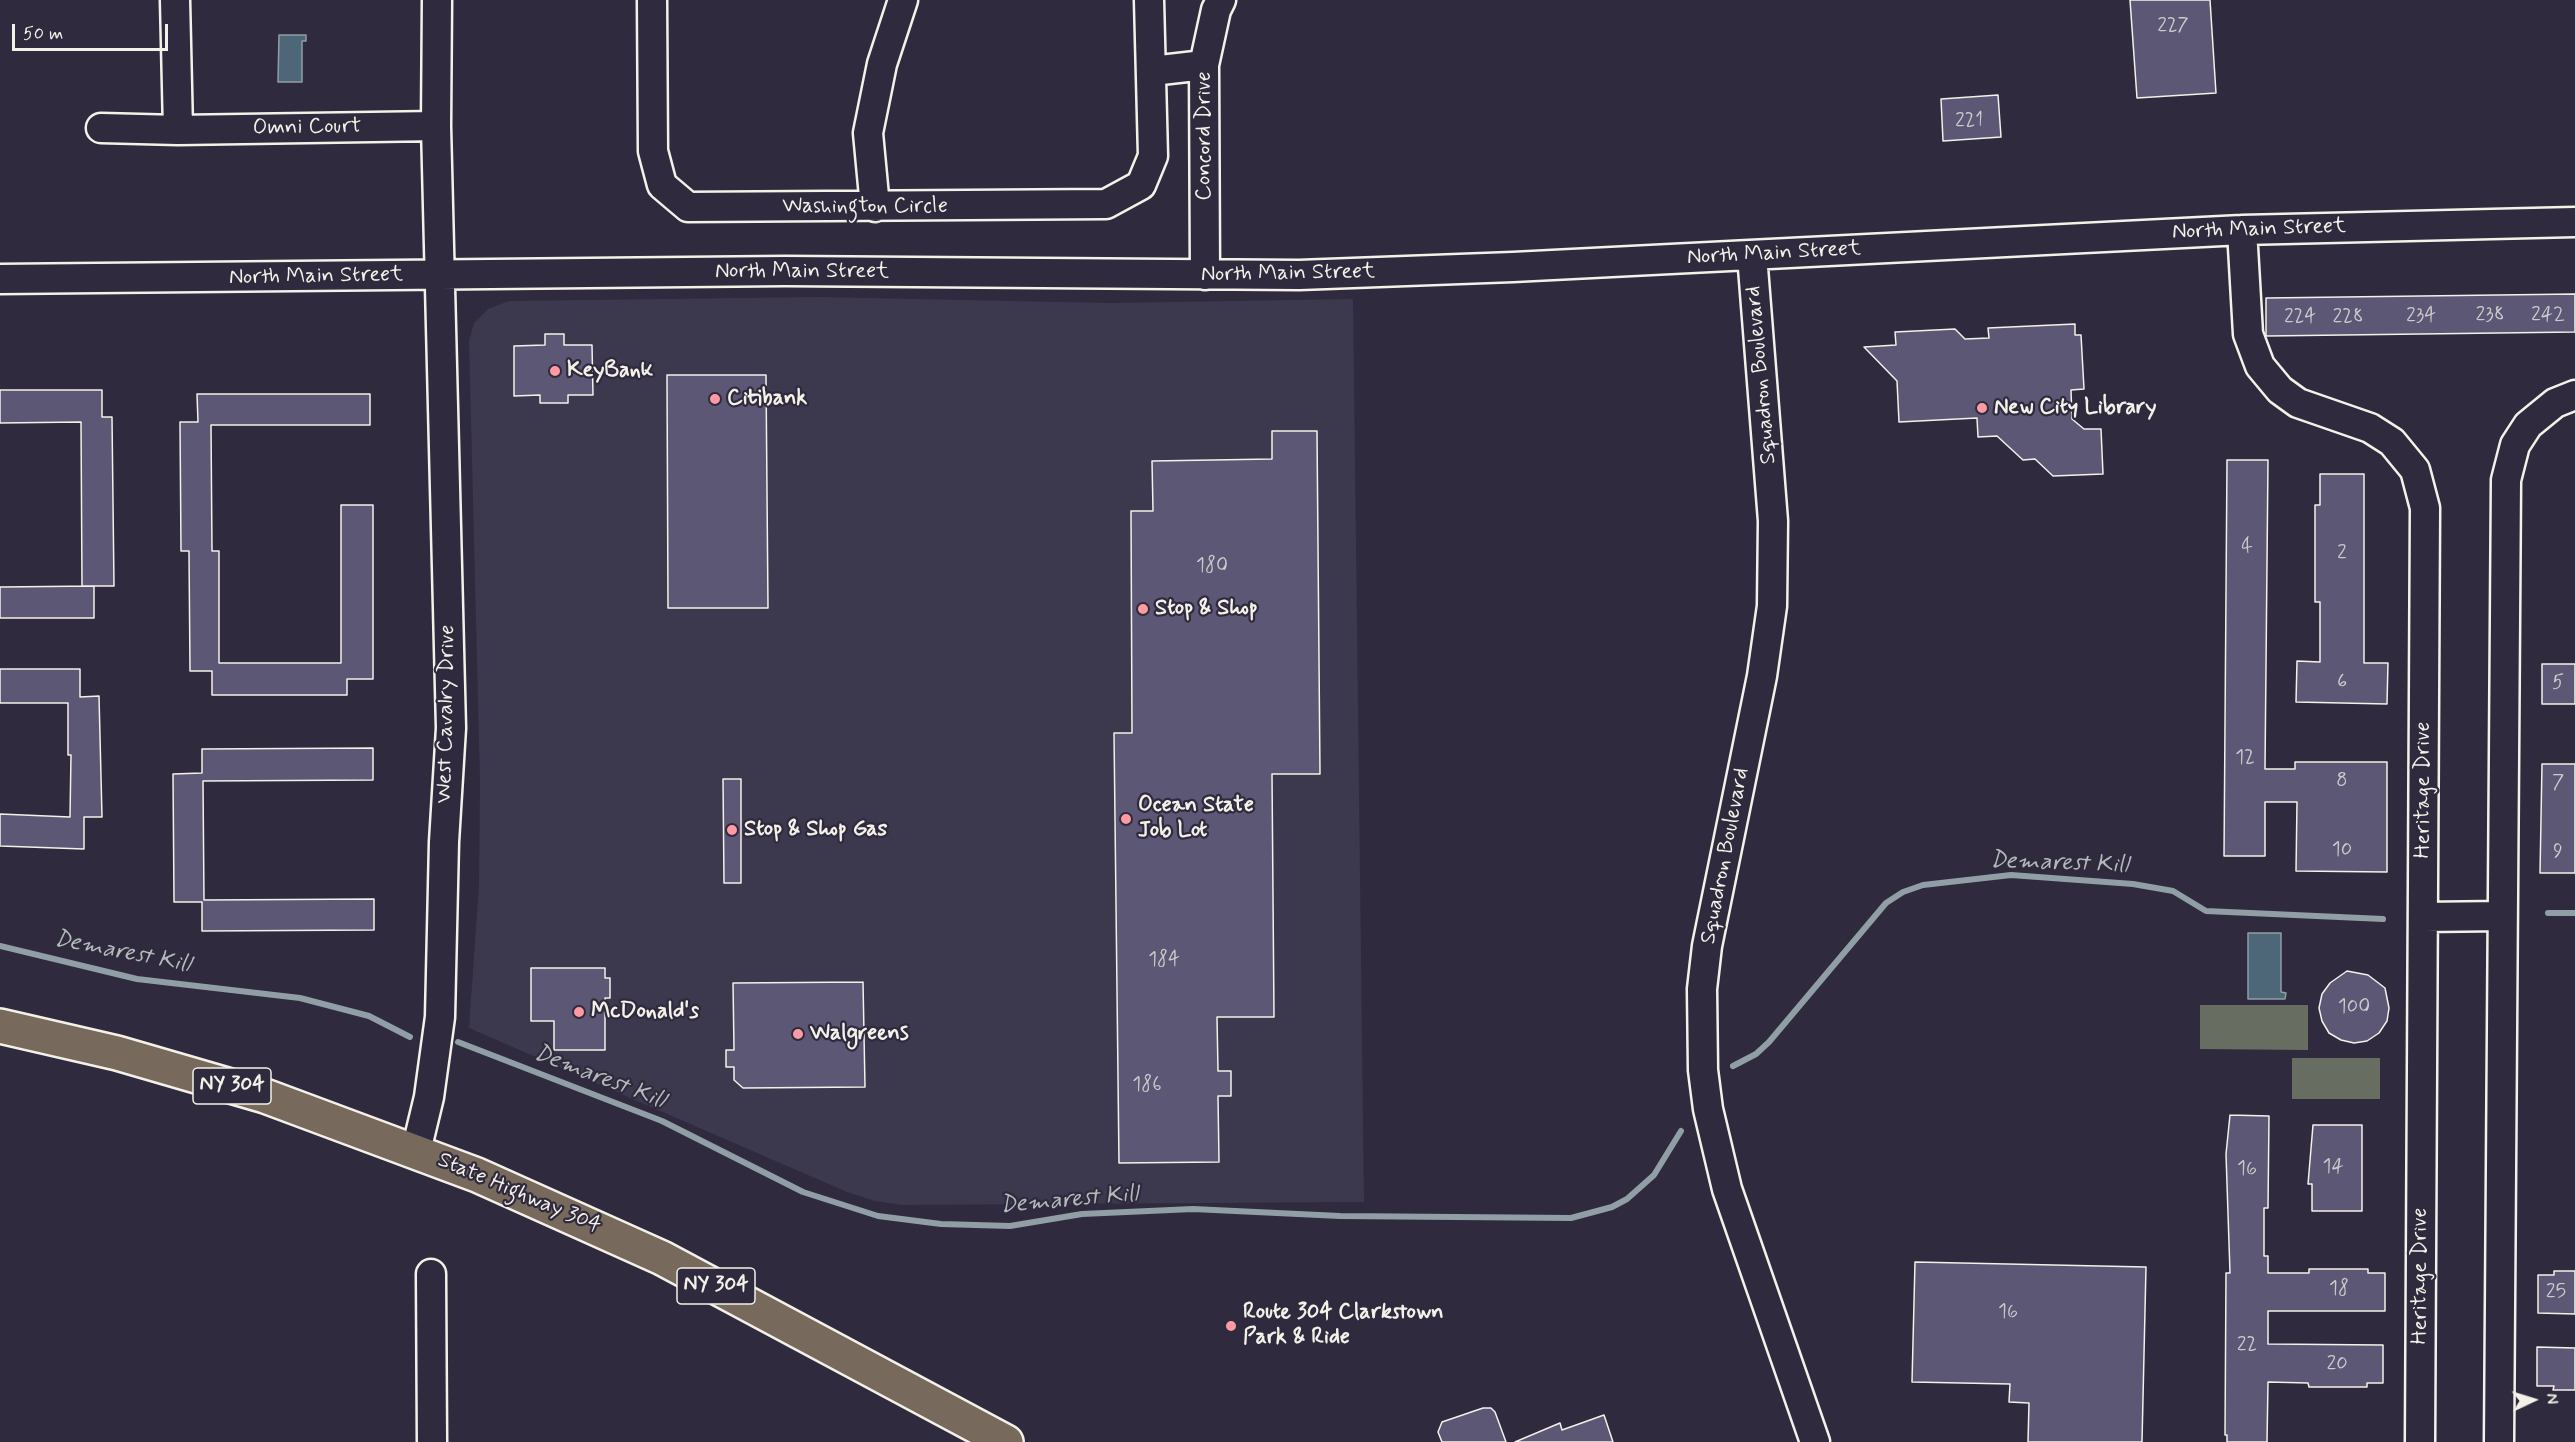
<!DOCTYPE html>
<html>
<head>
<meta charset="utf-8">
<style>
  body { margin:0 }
  #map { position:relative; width:2575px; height:1442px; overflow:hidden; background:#2f2a3d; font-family:Mynerve,sans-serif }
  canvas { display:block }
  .north { position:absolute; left:2503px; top:1370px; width:60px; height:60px; -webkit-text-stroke:4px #2f2a3d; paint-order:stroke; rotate:86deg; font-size:16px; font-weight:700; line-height:24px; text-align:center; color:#f4f1e8 }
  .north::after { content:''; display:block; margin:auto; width:21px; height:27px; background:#f4f1e8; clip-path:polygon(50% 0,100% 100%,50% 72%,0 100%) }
  .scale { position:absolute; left:12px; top:24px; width:156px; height:27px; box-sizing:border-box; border:3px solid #f4f1e8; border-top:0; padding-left:8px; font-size:18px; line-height:21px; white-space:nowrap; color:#f4f1e8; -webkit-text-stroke:4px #2f2a3d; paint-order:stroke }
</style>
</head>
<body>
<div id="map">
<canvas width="2575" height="1442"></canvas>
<div class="north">N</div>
<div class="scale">50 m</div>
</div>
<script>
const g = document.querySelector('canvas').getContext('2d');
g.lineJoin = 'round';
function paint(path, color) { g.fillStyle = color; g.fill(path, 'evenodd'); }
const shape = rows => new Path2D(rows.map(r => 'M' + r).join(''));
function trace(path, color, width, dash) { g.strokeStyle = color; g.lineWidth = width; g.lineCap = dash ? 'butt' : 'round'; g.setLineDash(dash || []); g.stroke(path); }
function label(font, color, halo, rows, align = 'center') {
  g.font = font + ' Mynerve,sans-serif'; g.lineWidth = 4.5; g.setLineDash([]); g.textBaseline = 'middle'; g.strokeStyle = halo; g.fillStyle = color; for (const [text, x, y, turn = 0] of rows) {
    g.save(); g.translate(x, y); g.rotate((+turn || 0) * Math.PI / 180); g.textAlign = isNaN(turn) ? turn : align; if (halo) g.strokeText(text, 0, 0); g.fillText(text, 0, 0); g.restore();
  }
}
paint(shape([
  [818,297,1110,303,1353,299,1364,1202,902,1205,875,1201,847,1192,469,1028,479,884,480,781,469,341,474,323,488,309,509,301]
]), '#3c384e');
paint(shape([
  [2200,1005,2308,1005,2308,1050,2200,1049],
  [2292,1058,2380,1058,2380,1099,2292,1099]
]), '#676d60');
const water = shape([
  [279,35,306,35,306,41,302,41,302,82,278,82,279,35],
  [2248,933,2281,933,2281,992,2286,993,2285,999,2248,999,2248,933]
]);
paint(water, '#4e6778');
trace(water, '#909ea5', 1.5);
trace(shape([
  [2548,913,2575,913],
  [0,946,137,979,300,998,369,1016,410,1037],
  [458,1042,662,1121,803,1192,878,1216,941,1224,1010,1226,1082,1214,1193,1209,1340,1216,1571,1218,1612,1207,1627,1199,1654,1175,1681,1131],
  [1733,1066,1756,1054,1769,1042,1886,903,1903,892,1923,885,2011,875,2133,884,2173,891,2206,911,2383,919]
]), '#909ea5', 6);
const building = shape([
  [2130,0,2210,0,2216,93,2137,98,2130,0],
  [1998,95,2001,137,1943,141,1941,99,1998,95],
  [2575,294,2575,332,2266,336,2266,298,2575,294],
  [2075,324,2075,335,2081,335,2084,389,2071,390,2072,419,2084,429,2101,429,2103,474,2053,476,2035,459,2023,460,1997,436,1978,437,1977,418,1899,422,1897,381,1864,347,1896,345,1895,332,1955,329,1965,339,1989,338,1988,328,2075,324],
  [545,334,564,334,564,345,592,345,593,395,568,395,568,403,540,403,540,395,514,396,514,346,545,345,545,334],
  [667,375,766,375,768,608,668,608,667,375],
  [0,390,102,390,102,417,112,417,114,586,82,586,81,422,0,423,0,390],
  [197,394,370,394,370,425,211,425,212,551,219,551,219,663,341,663,341,505,373,505,373,679,347,679,347,695,212,695,212,671,190,671,189,551,181,551,180,422,198,422,197,394],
  [1272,431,1317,431,1320,774,1272,774,1274,1017,1217,1017,1218,1071,1231,1071,1231,1096,1218,1096,1219,1162,1119,1163,1114,733,1132,733,1131,511,1153,511,1152,461,1272,459,1272,431],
  [2227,460,2268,460,2265,769,2295,769,2295,762,2387,762,2387,872,2296,871,2297,802,2265,802,2265,856,2224,856,2227,460],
  [2320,474,2364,474,2364,663,2388,663,2387,704,2296,702,2297,661,2320,662,2320,602,2315,602,2315,505,2320,505,2320,474],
  [94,586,94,618,0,618,0,587,94,586],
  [2542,664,2575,664,2575,704,2542,704,2542,664],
  [0,669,80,669,80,697,99,696,102,817,84,817,84,849,0,846,0,814,70,817,71,755,68,755,68,703,0,703,0,669],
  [373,748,373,780,203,781,204,900,374,899,374,930,202,931,202,902,174,902,173,774,202,773,202,749,373,748],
  [2542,764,2575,764,2575,873,2540,873,2542,764],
  [723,779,741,779,741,883,724,883,723,779],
  [531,968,605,968,605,978,610,978,610,998,605,998,605,1050,554,1050,554,1021,531,1021,531,968],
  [2347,971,2368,975,2385,988,2389,1008,2387,1021,2379,1033,2367,1041,2354,1043,2341,1040,2329,1033,2322,1021,2319,1008,2322,994,2330,983,2347,971],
  [863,982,865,1087,743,1088,734,1080,734,1067,726,1067,726,1050,734,1050,733,983,863,982],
  [2230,1115,2269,1116,2268,1208,2264,1208,2264,1256,2268,1256,2268,1273,2309,1273,2309,1269,2368,1269,2368,1273,2385,1273,2385,1311,2268,1311,2268,1344,2383,1345,2383,1383,2367,1383,2367,1387,2309,1387,2308,1383,2268,1382,2267,1442,2227,1442,2227,1435,2225,1435,2226,1273,2230,1273,2226,1154,2230,1115],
  [2313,1125,2362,1125,2362,1211,2312,1211,2312,1184,2308,1184,2313,1125],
  [1915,1262,2146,1267,2142,1442,2028,1442,2029,1403,2009,1402,2010,1384,1912,1382,1915,1262],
  [2554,1271,2575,1271,2575,1314,2538,1313,2538,1275,2554,1275,2554,1271],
  [2537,1347,2575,1348,2575,1390,2553,1390,2554,1386,2537,1386,2537,1347],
  [1483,1408,1491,1408,1495,1412,1506,1442,1442,1442,1438,1432,1442,1422,1483,1408],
  [1604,1415,1613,1442,1515,1442,1560,1423,1562,1430,1604,1415]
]);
paint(building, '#5c5775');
trace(building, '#f4f1e8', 1.5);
const minor = shape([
  [175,0,178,130],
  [652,0,653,151,662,185,688,207,1106,204,1141,185,1153,156,1149,0],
  [1152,71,1204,65],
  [101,128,178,130,436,126],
  [875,207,868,133,882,64,903,0],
  [2242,230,2248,334,2260,366,2280,390,2298,403,2370,428,2392,442,2415,470,2425,508,2420,1442],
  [1752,255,1773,521,1772,606,1762,676,1707,946,1702,989,1703,1070,1708,1109,1727,1189,1815,1442],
  [1205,275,1204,65,1216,10,1221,0],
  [0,279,785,271,1299,275,1513,267,2242,230,2575,222],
  [2424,917,2502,916],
  [416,1151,429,1097,440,1017,444,842,451,728,436,126,437,0],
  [431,1274,432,1442],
  [2499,1442,2506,480,2515,445,2528,425,2555,403,2575,395]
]);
const major = shape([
  [0,1026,117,1053,265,1096,477,1175,662,1258,1006,1442]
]);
trace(minor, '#f4f1e8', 33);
trace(major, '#f4f1e8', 38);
trace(minor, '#2f2a3d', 28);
trace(major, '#77695c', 33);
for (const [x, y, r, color] of [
  [555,371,6,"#ff9aa2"],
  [715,399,6,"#ff9aa2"],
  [1982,408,6,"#ff9aa2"],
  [1143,609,6,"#ff9aa2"],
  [1126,819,6,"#ff9aa2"],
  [732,830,6,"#ff9aa2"],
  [579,1012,6,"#ff9aa2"],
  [798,1034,6,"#ff9aa2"],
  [1231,1326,6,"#ff9aa2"]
]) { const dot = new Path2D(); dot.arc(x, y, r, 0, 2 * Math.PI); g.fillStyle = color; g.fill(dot); trace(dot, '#2f2a3d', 2); }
label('20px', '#cecacb', null, [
  ["227",2173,27],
  ["221",1969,122],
  ["238",2490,316],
  ["242",2548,316],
  ["234",2421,317],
  ["224",2300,318],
  ["228",2348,318],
  ["4",2247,548],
  ["2",2342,554],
  ["180",1212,567],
  ["6",2342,683],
  ["5",2558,684],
  ["12",2245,759],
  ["8",2342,782],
  ["7",2558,784],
  ["10",2342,851],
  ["9",2558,853],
  ["184",1164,961],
  ["100",2354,1008],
  ["186",1147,1086],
  ["14",2333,1168],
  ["16",2247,1170],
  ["18",2339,1290],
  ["25",2556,1293],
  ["16",2008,1313],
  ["22",2247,1346],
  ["20",2337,1365]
]);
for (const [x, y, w] of [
  [232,1086,78],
  [716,1286,78]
]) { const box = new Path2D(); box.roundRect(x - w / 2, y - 18, w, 36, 4.5); g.fillStyle = '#2f2a3d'; g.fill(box); trace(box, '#f4f1e8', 1.5); }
label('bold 21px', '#f4f1e8', null, [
  ["NY 304",232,1086],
  ["NY 304",716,1286]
]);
label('22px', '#f4f1e8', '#2f2a3d', [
  ["Omni Court",307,128,-1],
  ["Concord Drive",1205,136,-90],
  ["Washington Circle",865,207],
  ["North Main Street",2259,230,-2],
  ["North Main Street",1774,254,-3],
  ["North Main Street",802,272],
  ["North Main Street",1288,274,-1],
  ["North Main Street",316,277,-1],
  ["Squadron Boulevard",1762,375,-95],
  ["West Cavalry Drive",447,714,-89],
  ["Heritage Drive",2424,790,-90],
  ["Squadron Boulevard",1726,856,-79],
  ["State Highway 304",519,1194,23],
  ["Heritage Drive",2421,1276,-90]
]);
label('bold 22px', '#f4f1e8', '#2f2a3d', [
  ["KeyBank",567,371],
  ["Citibank",727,399],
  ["New City Library",1994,408],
  ["Stop & Shop",1155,609],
  ["Ocean State",1138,806],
  ["Job Lot",1138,831],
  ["Stop & Shop Gas",744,830],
  ["McDonald's",591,1012],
  ["Walgreens",810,1034],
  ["Route 304 Clarkstown",1243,1313],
  ["Park & Ride",1243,1338]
], 'left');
label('italic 24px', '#b2babb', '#2f2a3d', [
  ["Demarest Kill",2059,864,2],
  ["Demarest Kill",122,953,11],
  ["Demarest Kill",599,1078,21],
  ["Demarest Kill",1069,1201,-5]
]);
</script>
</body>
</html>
